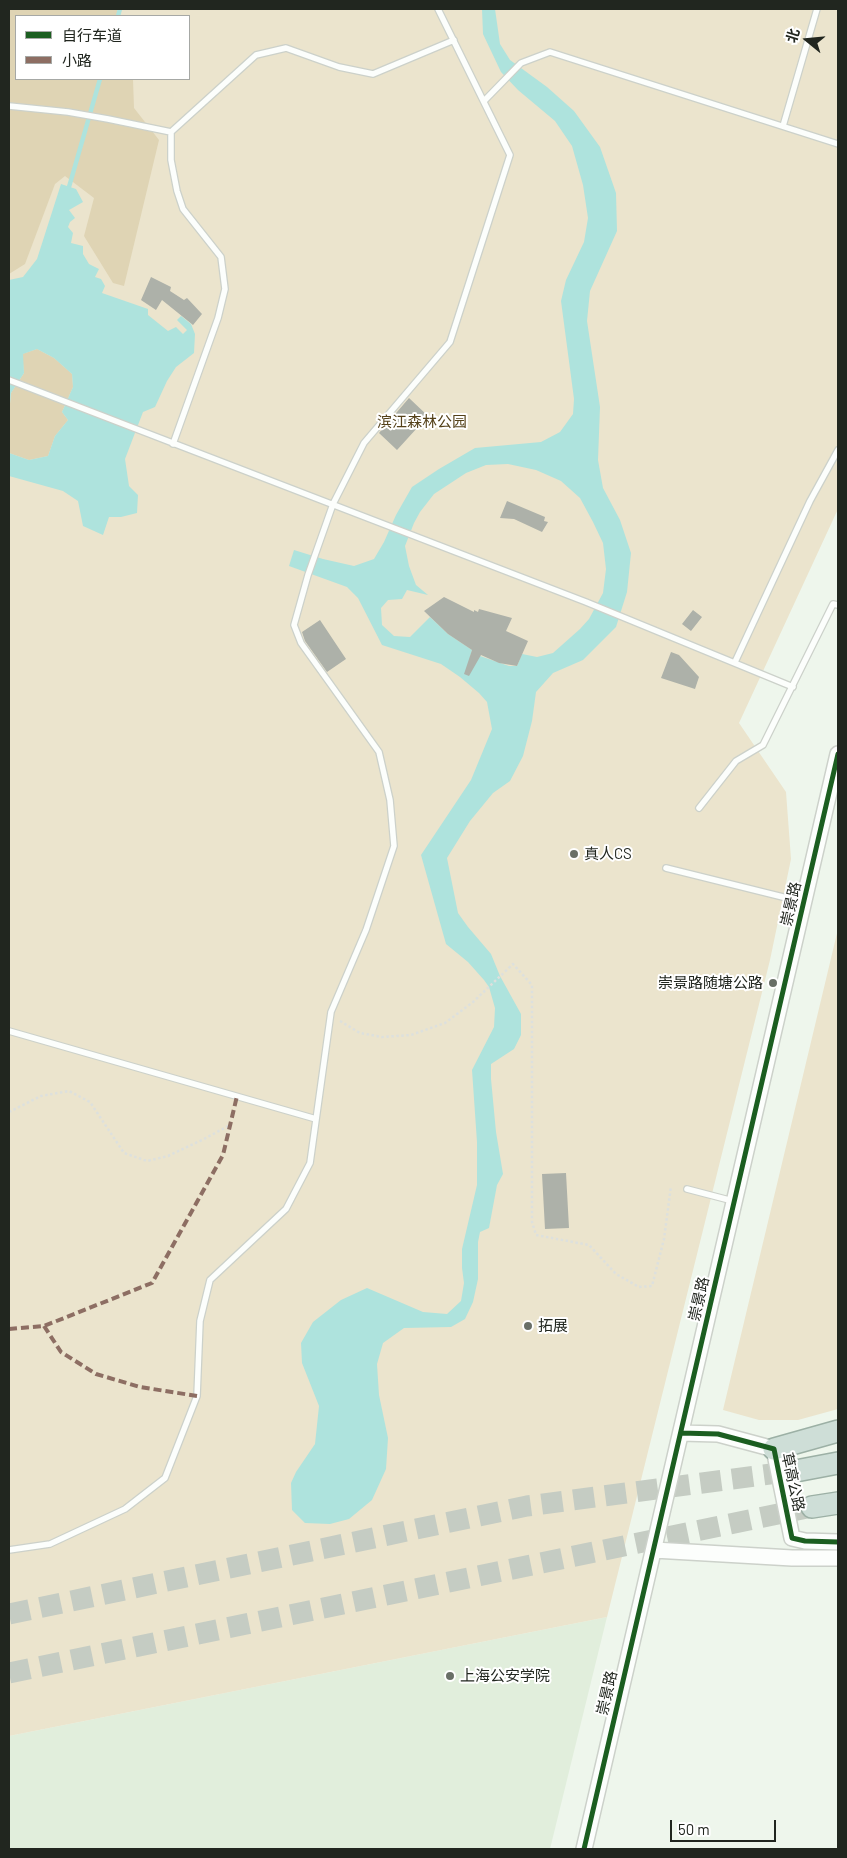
<!DOCTYPE html>
<html>
<head>
<meta charset="utf-8">
<style>
  body { margin:0 }
  #map { position:relative; width:847px; height:1858px; overflow:hidden; background:#eef6ec; font-family:Barlow,"Noto Sans SC",sans-serif }
  canvas { display:block }
  .frame { position:absolute; inset:0; border:10px solid #21261f; pointer-events:none }
  .legend { position:absolute; left:15px; top:15px; width:175px; height:65px; box-sizing:border-box; background:#fff; border:1px solid #a6a8a5; margin:0; padding:6px 9px; list-style:none; font-size:15px; color:#21261f }
  .legend li { display:flex; align-items:center; gap:10px; height:25px }
  .legend b { width:25px; border:1px solid #a6a8a5 }
  .north { position:absolute; left:782px; top:15px; width:50px; height:50px; -webkit-text-stroke:4px #fff; paint-order:stroke; rotate:287deg; font-size:14px; font-weight:700; line-height:20px; text-align:center; color:#21261f }
  .north::after { content:''; display:block; margin:auto; width:18px; height:22px; background:#21261f; clip-path:polygon(50% 0,100% 100%,50% 72%,0 100%) }
  .scale { position:absolute; left:670px; top:1820px; width:106px; height:22px; box-sizing:border-box; border:2px solid #21261f; border-top:0; padding-left:6px; font-size:15px; line-height:18px; white-space:nowrap; color:#21261f; -webkit-text-stroke:4px #fff; paint-order:stroke }
</style>
</head>
<body>
<div id="map">
<canvas width="847" height="1858"></canvas>
<div class="frame"></div>
<ul class="legend">
<li><b style="height:6px;background:#1b5e20"></b>自行车道</li>
<li><b style="height:6px;background:#8d6e63"></b>小路</li>
</ul>
<div class="north">北</div>
<div class="scale">50 m</div>
</div>
<script>
const g = document.querySelector('canvas').getContext('2d');
g.lineJoin = 'round';
function paint(path, color) { g.fillStyle = color; g.fill(path, 'evenodd'); }
const shape = rows => new Path2D(rows.map(r => 'M' + r).join(''));
function trace(path, color, width, dash) { g.strokeStyle = color; g.lineWidth = width; g.lineCap = dash ? 'butt' : 'round'; g.setLineDash(dash || []); g.stroke(path); }
function label(font, color, halo, rows, align = 'center') {
  g.font = font + ' Barlow,"Noto Sans SC",sans-serif'; g.lineWidth = 4; g.setLineDash([]); g.textBaseline = 'middle'; g.strokeStyle = halo; g.fillStyle = color; for (const [text, x, y, turn = 0] of rows) {
    g.save(); g.translate(x, y); g.rotate((+turn || 0) * Math.PI / 180); g.textAlign = isNaN(turn) ? turn : align; if (halo) g.strokeText(text, 0, 0); g.fillText(text, 0, 0); g.restore();
  }
}
paint(shape([
  [607,1617,550,1849,9,1849,9,1736]
]), '#e1eedc');
paint(shape([
  [9,9,838,9,838,509,739,723,786,792,791,859,770,960,607,1617,9,1736],
  [16,16,189,16,189,79,16,79],
  [838,929,838,1409,798,1420,759,1420,723,1410]
]), '#ebe4cd');
paint(shape([
  [9,9,117,9,119,16,16,16,16,79,133,79,134,108,159,140,124,286,113,283,84,236,94,198,65,176,55,184,25,264,9,274],
  [37,349,54,358,72,374,73,387,62,412,68,420,55,436,48,456,29,460,9,453,9,414,11,393,24,373,22,354]
]), '#dfd4b4');
paint(shape([
  [482,9,495,9,500,44,510,60,547,87,574,111,600,147,616,193,617,231,590,291,587,321,600,407,598,460,603,488,620,520,631,553,627,592,616,627,583,660,553,673,536,692,532,721,523,756,510,781,493,793,470,821,447,858,458,913,468,927,491,954,500,976,521,1014,521,1035,514,1049,491,1064,491,1079,496,1132,503,1174,497,1185,489,1228,480,1232,478,1242,478,1279,473,1302,465,1319,451,1327,404,1328,383,1343,377,1364,379,1395,388,1438,386,1469,372,1500,349,1519,330,1524,305,1523,292,1510,291,1483,296,1472,315,1444,319,1406,302,1363,301,1343,313,1322,341,1300,367,1288,423,1312,447,1314,461,1301,464,1283,462,1268,462,1249,477,1185,477,1142,472,1070,494,1027,495,1008,489,987,484,980,468,962,446,944,421,855,471,780,492,729,487,702,479,693,460,677,441,664,382,645,358,598,347,587,289,566,294,550,323,559,354,566,374,559,384,542,396,515,412,487,439,469,475,448,541,442,560,432,573,414,574,399,561,301,566,280,584,242,588,218,583,185,572,146,555,121,518,90,501,72,483,34],
  [508,464,536,470,561,481,580,498,593,522,603,543,606,569,603,593,589,619,580,629,553,653,537,657,522,654,517,666,509,666,480,656,470,657,472,650,448,634,430,617,410,637,394,636,382,625,381,608,388,600,402,599,407,590,428,595,416,585,409,566,405,546,414,523,420,512,434,494,466,473,486,465],
  [61,184,76,189,83,202,69,210,75,218,70,222,68,227,73,233,71,243,83,246,83,254,89,264,99,269,95,277,101,279,105,286,102,293,148,309,148,315,168,331,176,327,183,334,187,330,177,320,181,316,191,324,195,334,194,353,176,367,167,381,155,407,143,412,125,459,129,486,138,495,137,513,121,517,109,517,103,535,83,526,78,501,63,491,9,476,9,453,29,460,48,456,55,436,68,420,62,412,73,387,72,374,54,358,37,349,23,354,24,373,11,393,9,414,9,280,23,277,37,259]
]), '#aee3dd');
trace(shape([
  [118,16,120,9],
  [69,187,100,79]
]), '#aee3dd', 4.5);
paint(shape([
  [151,277,171,287,170,291,184,300,187,298,202,314,193,325,162,300,156,310,141,300],
  [409,398,428,416,397,450,379,433],
  [507,501,545,517,544,521,548,522,542,532,514,519,500,518],
  [444,597,474,612,474,610,478,612,479,609,512,618,506,631,528,641,517,666,499,663,481,655,469,676,464,674,472,650,448,634,424,611],
  [693,610,702,617,691,631,682,624],
  [320,620,346,659,327,672,305,641,302,632],
  [671,652,679,655,699,677,695,689,661,678],
  [566,1173,569,1228,545,1229,542,1174]
]), '#adb1a9');
trace(shape([
  [9,1614,527,1506,801,1470],
  [9,1673,812,1507]
]), '#c5ccc3', 21, [21, 11]);
const service = shape([
  [484,101,521,63,550,52,838,144],
  [9,106,68,112,108,119,171,132,256,55,286,48,339,67,373,74,454,40],
  [783,126,817,9],
  [171,132,171,160,177,191,183,209,221,257,225,289,218,318,173,444],
  [9,380,586,602,793,687],
  [735,662,810,501,838,450],
  [699,808,736,761,763,745,833,604,838,605],
  [666,868,803,902],
  [9,1031,316,1119],
  [687,1189,733,1201],
  [9,1550,50,1544,125,1509,165,1478,197,1396,200,1321,210,1280,286,1209,310,1163,331,1012,366,930,394,846,390,800,379,752,301,643,294,625,308,575,333,504,364,443,450,342,510,155,438,9]
]);
const tertiary = shape([
  [681,1433,718,1434,774,1449,792,1538,805,1541,838,1542],
  [654,1550,792,1558,838,1558],
  [584,1849,838,754]
]);
const motorway = shape([
  [774,1449,838,1431],
  [801,1470,838,1463],
  [812,1507,838,1503]
]);
trace(service, '#ccd1ca', 8);
trace(tertiary, '#ccd1ca', 18);
trace(motorway, '#9cb0a5', 24);
trace(shape([
  [340,1021,360,1033,382,1037,411,1035,445,1023,473,1002,513,964,532,985,532,1222,536,1235,589,1245,616,1274,639,1287,652,1286,664,1239,671,1186],
  [9,1112,41,1096,69,1091,90,1102,124,1153,147,1161,168,1156,204,1139,230,1125]
]), '#dde0dd', 2.5, [2.5, 2.5]);
trace(service, '#fcfefc', 5.5);
trace(tertiary, '#fcfefc', 15);
trace(motorway, '#ceded7', 21);
trace(shape([
  [44,1326,61,1352,96,1374,140,1387,197,1396],
  [9,1329,44,1326,152,1283,223,1155,237,1096]
]), '#8d6e63', 4, [8, 4]);
trace(shape([
  [681,1433,718,1434,774,1449,792,1538,805,1541,838,1542],
  [584,1849,838,754]
]), '#1b5e20', 5);
for (const [x, y, r, color] of [
  [574,854,5,"#696f67"],
  [773,983,5,"#696f67"],
  [528,1326,5,"#696f67"],
  [450,1676,5,"#696f67"]
]) { const dot = new Path2D(); dot.arc(x, y, r, 0, 2 * Math.PI); g.fillStyle = color; g.fill(dot); trace(dot, '#fff', 2); }
label('15px', '#544119', '#fff', [
  ["滨江森林公园",422,422]
]);
label('15px', '#21261f', '#fff', [
  ["真人CS",584,854],
  ["崇景路随塘公路",763,983,"right"],
  ["拓展",538,1326],
  ["上海公安学院",460,1676]
], 'left');
label('15px', '#21261f', '#fff', [
  ["崇景路",791,904,-77],
  ["崇景路",699,1299,-77],
  ["草高公路",793,1482,78],
  ["崇景路",607,1693,-77]
]);
</script>
</body>
</html>
